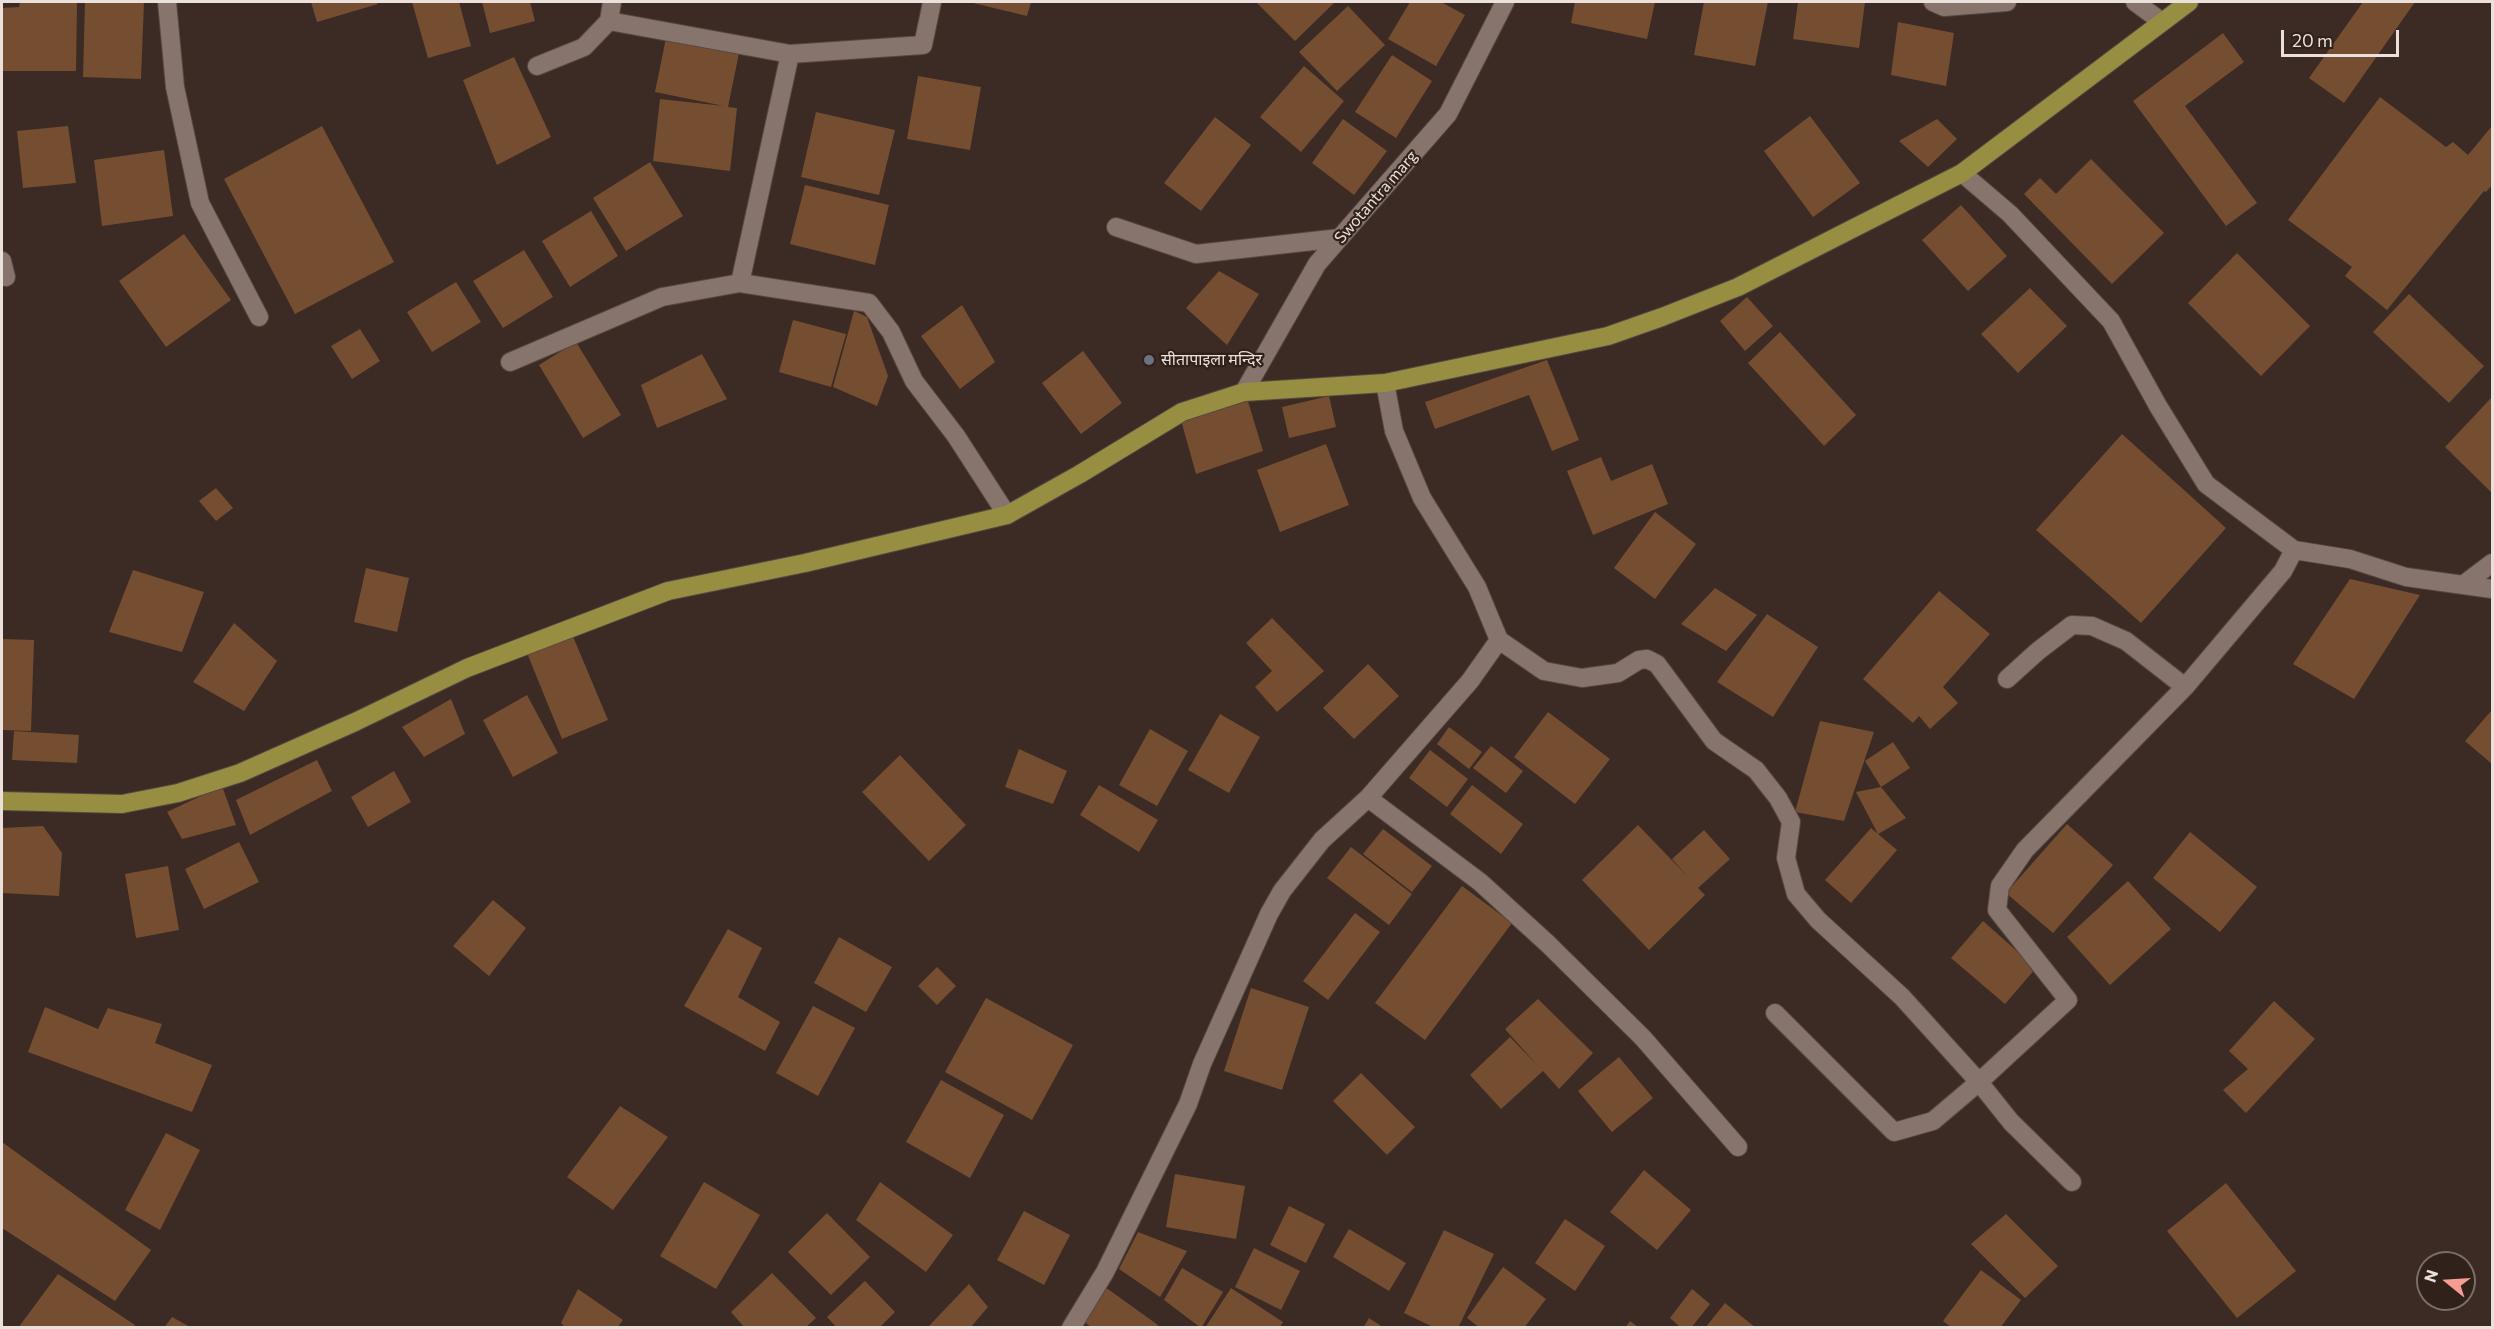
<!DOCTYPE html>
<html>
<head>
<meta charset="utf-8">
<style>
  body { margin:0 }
  #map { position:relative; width:2494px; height:1329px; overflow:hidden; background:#3b2b24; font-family:Commissioner,sans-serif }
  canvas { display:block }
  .frame { position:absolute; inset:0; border:3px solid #ebe0db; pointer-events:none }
  .north { position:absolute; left:2416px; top:1251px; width:60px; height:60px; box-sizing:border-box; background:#30211b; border:2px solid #7b6d68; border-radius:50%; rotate:288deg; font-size:16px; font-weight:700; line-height:24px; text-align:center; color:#ebe0db }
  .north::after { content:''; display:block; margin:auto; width:21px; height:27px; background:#f59c93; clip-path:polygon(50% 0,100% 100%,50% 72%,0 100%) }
  .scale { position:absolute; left:2281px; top:30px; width:118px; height:27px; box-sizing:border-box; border:3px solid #ebe0db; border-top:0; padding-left:8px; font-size:18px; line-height:21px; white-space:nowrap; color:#ebe0db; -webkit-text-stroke:4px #30211b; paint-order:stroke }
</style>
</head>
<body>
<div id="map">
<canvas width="2494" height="1329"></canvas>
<div class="frame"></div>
<div class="north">N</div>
<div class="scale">20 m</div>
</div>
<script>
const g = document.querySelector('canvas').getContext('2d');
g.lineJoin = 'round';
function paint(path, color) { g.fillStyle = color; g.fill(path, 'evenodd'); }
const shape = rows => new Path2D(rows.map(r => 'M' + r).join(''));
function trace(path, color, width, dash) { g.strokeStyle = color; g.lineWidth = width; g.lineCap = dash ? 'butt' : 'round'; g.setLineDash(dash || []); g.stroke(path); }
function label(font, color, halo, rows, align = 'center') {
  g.font = font + ' Commissioner,"Noto Sans Devanagari",sans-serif'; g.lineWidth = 4.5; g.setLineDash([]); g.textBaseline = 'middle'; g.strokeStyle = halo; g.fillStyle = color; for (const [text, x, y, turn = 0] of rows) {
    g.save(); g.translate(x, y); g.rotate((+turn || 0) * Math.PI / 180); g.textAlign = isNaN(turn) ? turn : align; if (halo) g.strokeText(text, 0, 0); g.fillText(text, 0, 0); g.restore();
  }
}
paint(shape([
  [20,2,77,2,76,71,2,71,2,8,19,7],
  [85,2,144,2,141,79,83,77],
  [311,2,377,2,378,4,317,22],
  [412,2,459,2,471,46,428,58],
  [482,2,530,2,535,21,490,33],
  [969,2,1031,2,1027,16],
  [1256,2,1335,2,1295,41],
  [1410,2,1441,2,1465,15,1436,66,1388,39],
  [1575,2,1655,2,1647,39,1571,23],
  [1704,2,1768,2,1755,66,1694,55],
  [1798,2,1865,2,1859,48,1793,39],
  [2363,2,2415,2,2344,103,2309,78],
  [1348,6,1385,45,1337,91,1299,52],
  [1898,22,1954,33,1946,86,1891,75],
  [2223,33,2244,62,2185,106,2257,203,2226,226,2133,101],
  [666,38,739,53,728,107,737,108,730,171,653,161,660,99,724,106,655,92],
  [1392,55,1432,81,1396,138,1355,112],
  [514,57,551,137,497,165,463,80],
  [1304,66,1344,101,1301,152,1260,117],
  [918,76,981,87,970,150,907,139],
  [2380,97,2446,147,2453,142,2468,155,2492,126,2492,185,2486,192,2484,191,2387,310,2345,276,2352,267,2288,220],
  [816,112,895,130,879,195,801,177],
  [1810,116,1860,183,1813,217,1764,151],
  [1215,117,1251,145,1201,211,1164,183],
  [1343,119,1387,151,1354,195,1312,163],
  [1937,119,1957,139,1928,167,1899,141],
  [68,126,76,183,23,188,17,131],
  [322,126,394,262,295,314,224,179],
  [164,150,173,216,102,226,94,160],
  [2091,159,2164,233,2112,284,2024,194,2040,178,2056,194],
  [650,162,683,216,626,251,593,198],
  [805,185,889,205,875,265,790,244],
  [1961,205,2007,256,1968,291,1922,240],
  [591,211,618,256,570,287,542,241],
  [184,234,231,300,166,347,119,281],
  [524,250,553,297,503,328,473,281],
  [2237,253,2310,326,2261,376,2188,303],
  [1219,271,1259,294,1227,345,1186,308],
  [456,282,481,322,432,352,407,312],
  [2030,288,2067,326,2018,373,1981,334],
  [2409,294,2484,366,2449,403,2373,332],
  [1747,297,1773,326,1745,351,1720,321],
  [962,305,995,362,960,389,921,336],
  [854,311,867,317,888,376,877,406,833,387],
  [793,320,846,334,831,387,779,372],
  [360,329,380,361,352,379,331,346],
  [1780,332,1856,415,1824,446,1748,363],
  [576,342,621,415,583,438,539,365],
  [1083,351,1122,403,1081,434,1042,383],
  [702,354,727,399,657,428,641,385],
  [1547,360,1579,440,1552,451,1529,395,1435,429,1425,402],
  [1329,396,1336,427,1289,438,1282,407],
  [2492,397,2492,493,2445,447],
  [1247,398,1263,451,1196,474,1181,420],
  [2122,434,2226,528,2141,623,2036,530],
  [1326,444,1349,505,1280,532,1257,470],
  [1601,457,1611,481,1652,464,1668,504,1593,535,1567,471],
  [216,488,233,508,216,521,199,501],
  [1655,512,1696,544,1655,599,1614,568],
  [366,568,409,578,397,632,354,622],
  [133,570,204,592,182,652,109,632],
  [2350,579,2420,595,2354,699,2293,664],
  [1715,588,1757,615,1726,651,1681,624],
  [1939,591,1990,634,1943,687,1958,703,1930,729,1919,716,1913,723,1863,679],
  [1767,614,1818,647,1773,717,1717,682],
  [1272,618,1324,671,1277,712,1255,687,1272,671,1246,643],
  [234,623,277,661,244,711,193,682],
  [572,634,608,720,562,739,527,653],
  [2,639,34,640,31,731,2,730],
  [1368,664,1399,696,1354,739,1323,708],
  [527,695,558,753,513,777,483,720],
  [451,699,465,734,424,757,402,727],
  [2492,710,2492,764,2465,741],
  [1548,712,1610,759,1575,804,1514,757],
  [1220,714,1260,737,1229,793,1188,770],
  [1820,721,1874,732,1844,821,1795,812],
  [1449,727,1482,752,1469,769,1437,744],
  [1150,729,1188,751,1157,806,1119,785],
  [14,731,79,735,77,763,12,760],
  [1893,742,1910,768,1881,787,1865,761],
  [1491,746,1523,771,1506,793,1473,768],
  [1019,749,1067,771,1053,804,1005,787],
  [1430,750,1468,779,1447,807,1409,778],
  [900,755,966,825,929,861,862,792],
  [317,760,332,791,250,835,236,800],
  [394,771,411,802,368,827,351,797],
  [1099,785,1158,820,1139,852,1080,815],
  [1472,785,1523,824,1501,854,1450,814],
  [222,786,236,825,182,839,167,812],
  [1881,787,1906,818,1878,834,1856,792],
  [2067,824,2113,865,2053,933,2006,893],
  [1638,825,1688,877,1672,859,1704,830,1730,859,1698,888,1705,895,1649,950,1582,880],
  [43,826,62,853,59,896,2,893,2,828],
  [1871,828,1897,850,1851,903,1825,880],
  [1383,829,1432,866,1412,892,1363,854],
  [2190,832,2257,887,2220,932,2153,878],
  [239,842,259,882,204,909,185,869],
  [1351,847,1412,894,1389,925,1327,878],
  [168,866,179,930,136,938,125,874],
  [2128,881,2171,929,2110,985,2067,937],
  [1462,886,1512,923,1425,1040,1375,1003],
  [493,900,526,928,489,976,453,946],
  [1355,913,1380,932,1328,1000,1303,981],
  [1983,921,2036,968,2005,1004,1951,958],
  [728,929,762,948,738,997,780,1022,765,1051,684,1006],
  [839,937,892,967,866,1012,814,983],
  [937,967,956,986,937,1005,918,986],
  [1251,988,1309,1007,1282,1090,1224,1071],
  [986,998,1073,1045,1032,1120,945,1072],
  [1538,999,1593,1053,1559,1089,1543,1071,1501,1109,1470,1075,1510,1037,1537,1065,1505,1029],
  [2274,1001,2315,1039,2246,1113,2223,1090,2248,1069,2229,1051],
  [813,1006,855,1028,818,1096,776,1073],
  [45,1007,98,1029,108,1008,162,1024,155,1043,212,1065,192,1112,28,1052],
  [1619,1057,1653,1098,1612,1132,1578,1091],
  [1361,1073,1415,1127,1387,1155,1333,1101],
  [941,1080,1004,1115,970,1178,906,1142],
  [620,1106,668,1137,613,1210,567,1177],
  [166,1133,200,1150,160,1230,125,1210],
  [2,1142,151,1250,115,1301,2,1228],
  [1644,1170,1691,1210,1657,1250,1610,1212],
  [1175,1174,1245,1186,1236,1239,1166,1227],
  [704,1182,760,1215,716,1289,660,1256],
  [880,1182,953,1235,926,1272,856,1220],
  [2226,1183,2296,1271,2237,1318,2167,1231],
  [1289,1206,1325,1224,1306,1263,1270,1245],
  [1024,1211,1070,1235,1044,1285,997,1260],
  [827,1213,870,1257,831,1295,788,1252],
  [2006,1214,2058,1266,2025,1298,1971,1244],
  [1565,1219,1605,1246,1575,1291,1535,1263],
  [1349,1229,1406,1263,1389,1291,1333,1257],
  [1444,1230,1494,1254,1458,1328,1435,1328,1404,1313],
  [1138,1232,1187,1251,1160,1297,1119,1269],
  [1254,1248,1300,1271,1281,1310,1235,1287],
  [1503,1267,1546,1299,1524,1328,1480,1328,1467,1318],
  [1182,1268,1223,1292,1201,1328,1164,1300],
  [1981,1270,2021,1300,2000,1328,1952,1328,1943,1321],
  [772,1273,816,1318,805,1328,745,1328,731,1312],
  [58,1274,135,1325,133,1328,18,1328],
  [865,1281,895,1312,879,1328,837,1328,827,1317],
  [969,1284,988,1307,970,1328,927,1328],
  [1105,1287,1158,1325,1156,1328,1092,1328,1082,1320],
  [1231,1288,1283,1322,1279,1328,1205,1328],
  [578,1289,623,1320,617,1328,566,1328,561,1323],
  [1692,1289,1710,1304,1691,1328,1681,1328,1670,1318],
  [1725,1303,1756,1328,1705,1328],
  [172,1317,192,1328,164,1328],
  [1369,1318,1384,1328,1363,1328],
  [1630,1321,1639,1328,1625,1328]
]), '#754e31');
const minor = shape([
  [167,2,175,87,200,203,259,317],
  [1933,2,1944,7,2007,2],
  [2135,2,2162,22],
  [609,21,790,54,923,45,932,2],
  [790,54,740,283,869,303,891,332,914,381,956,436,1007,515],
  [537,66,584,47,609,21,612,2],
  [1962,173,2010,214,2111,321,2158,406,2206,484,2294,550,2350,559,2406,577,2492,589],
  [1116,227,1196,254,1340,238],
  [2,261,6,277],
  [510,362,662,297,740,283],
  [1244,392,1317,264,1448,114,1505,2],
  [2463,585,2492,563],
  [1499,640,1544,671,1582,678,1618,673,1639,660,1647,659,1657,664,1714,741,1756,770,1778,798,1791,822,1786,858,1796,894,1818,920,1902,997,1979,1082,2011,1122,2072,1182],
  [2007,679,2038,651,2072,625,2092,626,2126,641,2185,687],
  [1368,798,1480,882,1548,944,1643,1038,1738,1147],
  [1775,1013,1894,1132,1933,1121,1979,1082,2068,1000,1997,910,2000,886,2025,850,2185,687,2283,571,2294,550],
  [1071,1328,1105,1272,1188,1104,1202,1064,1269,914,1282,891,1322,840,1368,798,1470,681,1499,640,1477,587,1422,498,1394,431,1385,383]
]);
const major = shape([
  [2,801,122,804,178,793,240,773,355,722,467,668,668,591,805,563,1007,515,1080,474,1182,412,1244,392,1385,383,1608,336,1662,317,1738,287,1962,173,2189,2]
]);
trace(minor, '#564843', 20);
trace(major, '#564843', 20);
trace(minor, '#87756d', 18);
trace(major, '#988e41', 18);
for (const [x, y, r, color] of [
  [1149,360,6,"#6b7280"]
]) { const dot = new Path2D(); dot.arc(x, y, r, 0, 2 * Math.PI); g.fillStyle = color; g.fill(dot); trace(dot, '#30211b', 2); }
label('16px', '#ebe0db', '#30211b', [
  ["Swotantra marg",1376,197,-49]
]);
label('16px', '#ebe0db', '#30211b', [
  ["सीतापाइला मन्दिर",1161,360]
], 'left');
</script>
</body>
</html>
